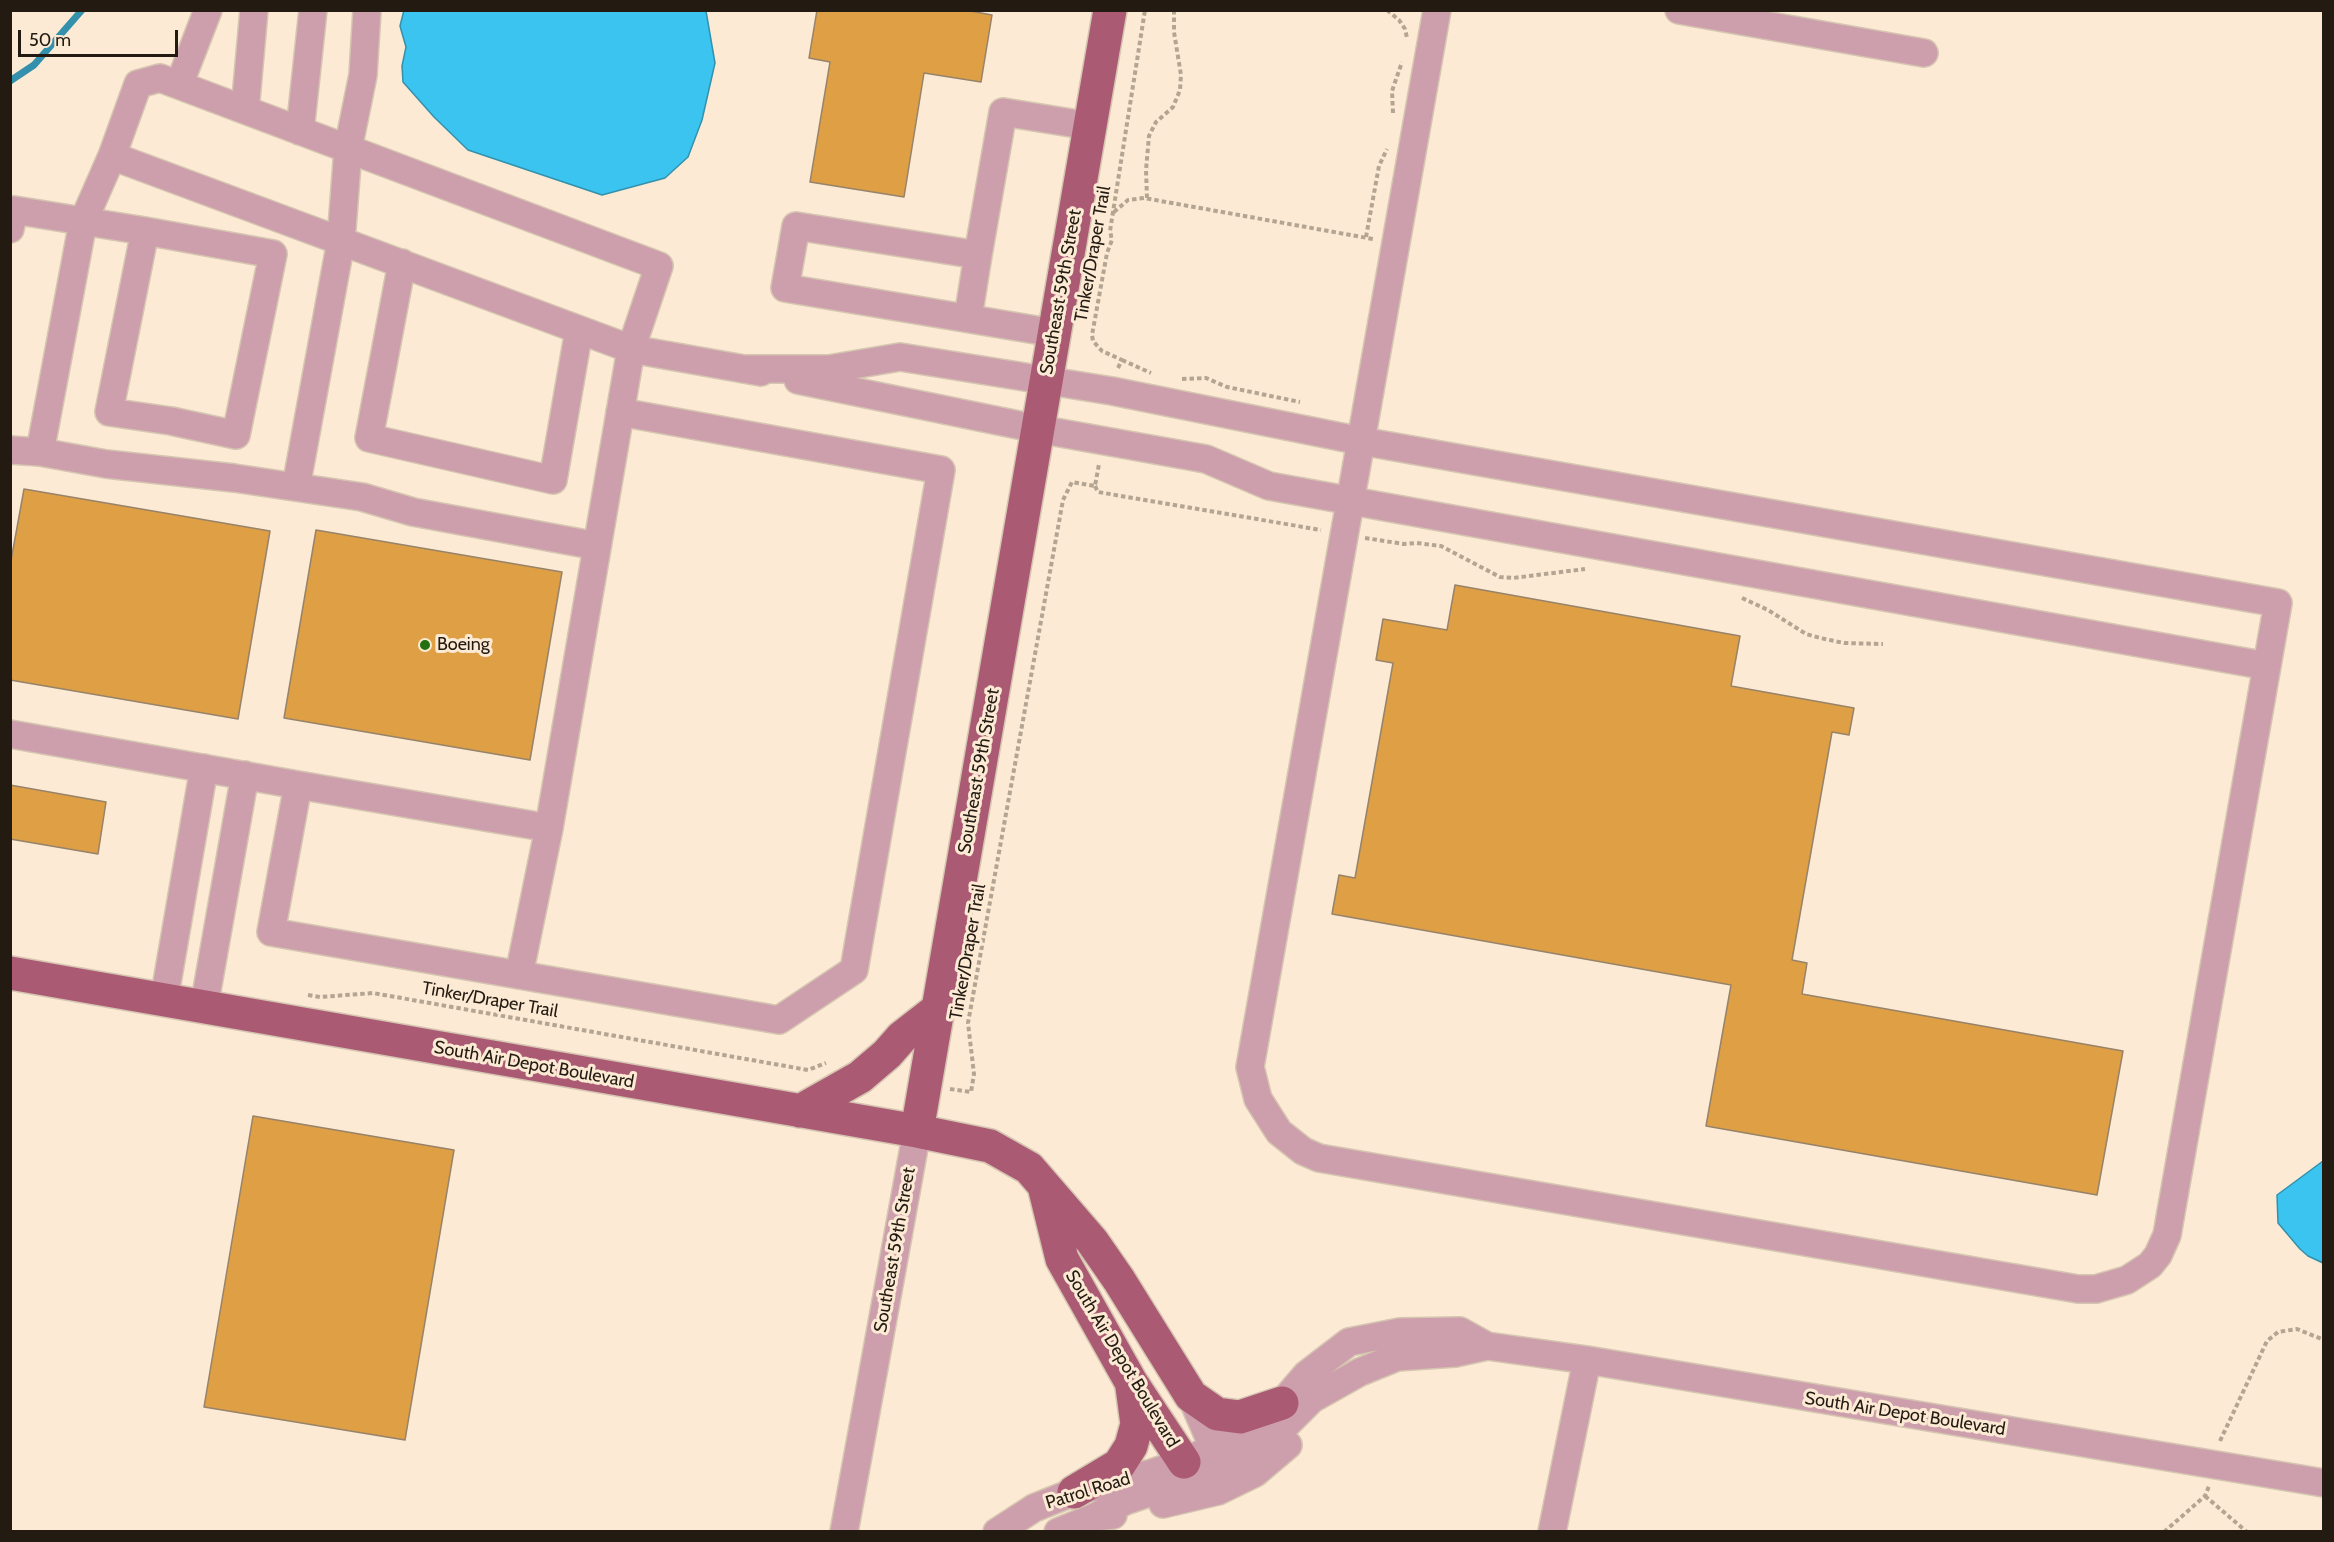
<!DOCTYPE html>
<html>
<head>
<meta charset="utf-8">
<style>
  body { margin:0 }
  #map { position:relative; width:2334px; height:1542px; overflow:hidden; background:#fcead4; font-family:Cabin,sans-serif }
  canvas { display:block }
  .frame { position:absolute; inset:0; border:12px solid #231b12; pointer-events:none }
  .scale { position:absolute; left:18px; top:30px; width:160px; height:27px; box-sizing:border-box; border:3px solid #231b12; border-top:0; padding-left:8px; font-size:18px; line-height:21px; white-space:nowrap; color:#231b12; -webkit-text-stroke:4px #fcead4; paint-order:stroke }
</style>
</head>
<body>
<div id="map">
<canvas width="2334" height="1542"></canvas>
<div class="frame"></div>
<div class="scale">50 m</div>
</div>
<script>
const g = document.querySelector('canvas').getContext('2d');
g.lineJoin = 'round';
function paint(path, color) { g.fillStyle = color; g.fill(path, 'evenodd'); }
const shape = rows => new Path2D(rows.map(r => 'M' + r).join(''));
function trace(path, color, width, dash) { g.strokeStyle = color; g.lineWidth = width; g.lineCap = dash ? 'butt' : 'round'; g.setLineDash(dash || []); g.stroke(path); }
function label(font, color, halo, rows, align = 'center') {
  g.font = font + ' Cabin,sans-serif'; g.lineWidth = 6; g.setLineDash([]); g.textBaseline = 'middle'; g.strokeStyle = halo; g.fillStyle = color; for (const [text, x, y, turn = 0] of rows) {
    g.save(); g.translate(x, y); g.rotate((+turn || 0) * Math.PI / 180); g.textAlign = isNaN(turn) ? turn : align; if (halo) g.strokeText(text, 0, 0); g.fillText(text, 0, 0); g.restore();
  }
}
const water = shape([
  [404,10,706,11,715,63,702,120,688,157,665,178,602,195,468,150,434,117,403,82,402,66,406,47,400,26,404,10],
  [2323,1161,2323,1263,2308,1256,2300,1249,2278,1223,2277,1195,2323,1161]
]);
paint(water, '#3ac4ef');
trace(water, '#3391ad', 1.5);
trace(shape([
  [10,81,34,65,82,10]
]), '#3391ad', 7);
const building = shape([
  [817,10,965,10,992,15,981,82,924,73,904,197,810,182,830,62,809,58,817,10],
  [24,489,270,531,238,719,10,680,10,566,24,489],
  [316,530,562,572,530,760,284,718,316,530],
  [1455,585,1740,636,1731,686,1854,708,1849,735,1832,732,1792,960,1807,963,1802,994,2123,1051,2097,1195,1706,1126,1731,985,1332,914,1339,875,1355,878,1393,663,1376,660,1383,619,1447,630,1455,585],
  [10,785,106,802,98,854,10,839,10,785],
  [253,1116,454,1150,405,1440,204,1407,253,1116]
]);
paint(building, '#de9f45');
trace(building, '#97836a', 1.5);
const minor = shape([
  [1679,10,1924,53],
  [179,85,208,10],
  [245,110,254,10],
  [300,131,313,10],
  [112,156,631,349,761,372],
  [10,229,14,210,145,231,273,254,236,435,171,421,109,412,145,231],
  [402,263,369,438,553,480,579,330],
  [968,318,978,255],
  [1054,333,785,288,796,226,978,255,1003,112,1090,126],
  [743,369,829,369,900,357,1112,391,1361,441,2278,603,2167,1235,2158,1255,2150,1265,2127,1280,2096,1289,2078,1289,1319,1158,1303,1151,1279,1132,1258,1099,1250,1067,1341,553,1361,441,1437,10],
  [798,380,1038,429,1206,459,1269,486,2267,666],
  [10,450,40,452,106,464,234,478,362,497,413,512,597,546],
  [40,452,83,222,112,156,138,84,160,78,659,266,631,349,549,828,519,975],
  [296,487,341,241,348,149,363,75,367,10],
  [10,734,298,785],
  [549,828,298,785,271,932,779,1020,854,970,941,470,620,412],
  [164,1000,204,768],
  [204,1007,245,775],
  [1191,1396,1214,1449,1211,1468],
  [1163,1504,1218,1491,1255,1473,1288,1445],
  [1095,1517,1125,1501,1210,1472,1243,1458,1280,1431,1312,1399,1360,1372,1397,1357,1455,1353,1487,1346,1587,1360,2324,1483],
  [844,1532,917,1131],
  [997,1532,1034,1508,1074,1492,1152,1473,1184,1462,1256,1427,1282,1403,1306,1375,1349,1342,1400,1332,1460,1331,1487,1346],
  [1058,1532,1095,1517,1113,1515],
  [1552,1532,1587,1360]
]);
const major = shape([
  [10,973,917,1131,990,1146,1029,1168,1092,1241,1119,1280,1191,1396,1217,1414,1240,1417,1282,1403],
  [800,1111,860,1077,887,1054,902,1037,938,1009],
  [917,1131,1110,10],
  [1045,1190,1062,1259,1131,1382,1184,1462],
  [1074,1492,1119,1465,1131,1446,1137,1424,1132,1387]
]);
trace(minor, '#d5c5b1', 30);
trace(major, '#d5c5b1', 36);
trace(shape([
  [1387,10,1399,20,1405,29,1407,38],
  [1393,113,1392,91,1402,62],
  [1147,198,1146,170,1149,136,1156,122,1173,107,1180,90,1181,75,1174,32,1174,10],
  [1114,212,1128,200,1144,198,1373,239],
  [1366,237,1379,166,1387,149],
  [1122,360,1151,373],
  [1118,368,1122,360,1102,351,1093,341,1092,335,1107,253,1112,240,1110,231,1145,10],
  [1182,379,1206,378,1227,387,1300,402],
  [1095,486,1098,492,1321,530],
  [1365,538,1404,544,1417,543,1441,546,1500,577,1513,578,1585,569],
  [1742,598,1768,610,1806,634,1820,638,1844,643,1883,644],
  [308,995,320,997,373,993,808,1070,826,1063],
  [950,1089,971,1092,974,1074,968,1023,1063,500,1072,482,1095,486,1099,464],
  [2220,1441,2267,1341,2278,1332,2297,1329,2324,1340],
  [2205,1496,2247,1532],
  [2164,1532,2205,1496,2209,1486]
]), '#b4a593', 4, [4.5, 3]);
trace(minor, '#cd9eab', 27);
trace(major, '#ab5a74', 33);
for (const [x, y, r, color] of [
  [425,645,6,"#246f12"]
]) { const dot = new Path2D(); dot.arc(x, y, r, 0, 2 * Math.PI); g.fillStyle = color; g.fill(dot); trace(dot, '#fcead4', 2); }
label('18px', '#231b12', '#fcead4', [
  ["Tinker/Draper Trail",1093,254,-80],
  ["Southeast 59th Street",1061,292,-80],
  ["Southeast 59th Street",979,771,-80],
  ["Tinker/Draper Trail",968,952,-80],
  ["Tinker/Draper Trail",490,1000,10],
  ["South Air Depot Boulevard",534,1065,10],
  ["Southeast 59th Street",895,1250,-80],
  ["South Air Depot Boulevard",1122,1359,59],
  ["South Air Depot Boulevard",1905,1414,9],
  ["Patrol Road",1088,1491,-17]
]);
label('18px', '#231b12', '#fcead4', [
  ["Boeing",437,645]
], 'left');
</script>
</body>
</html>
